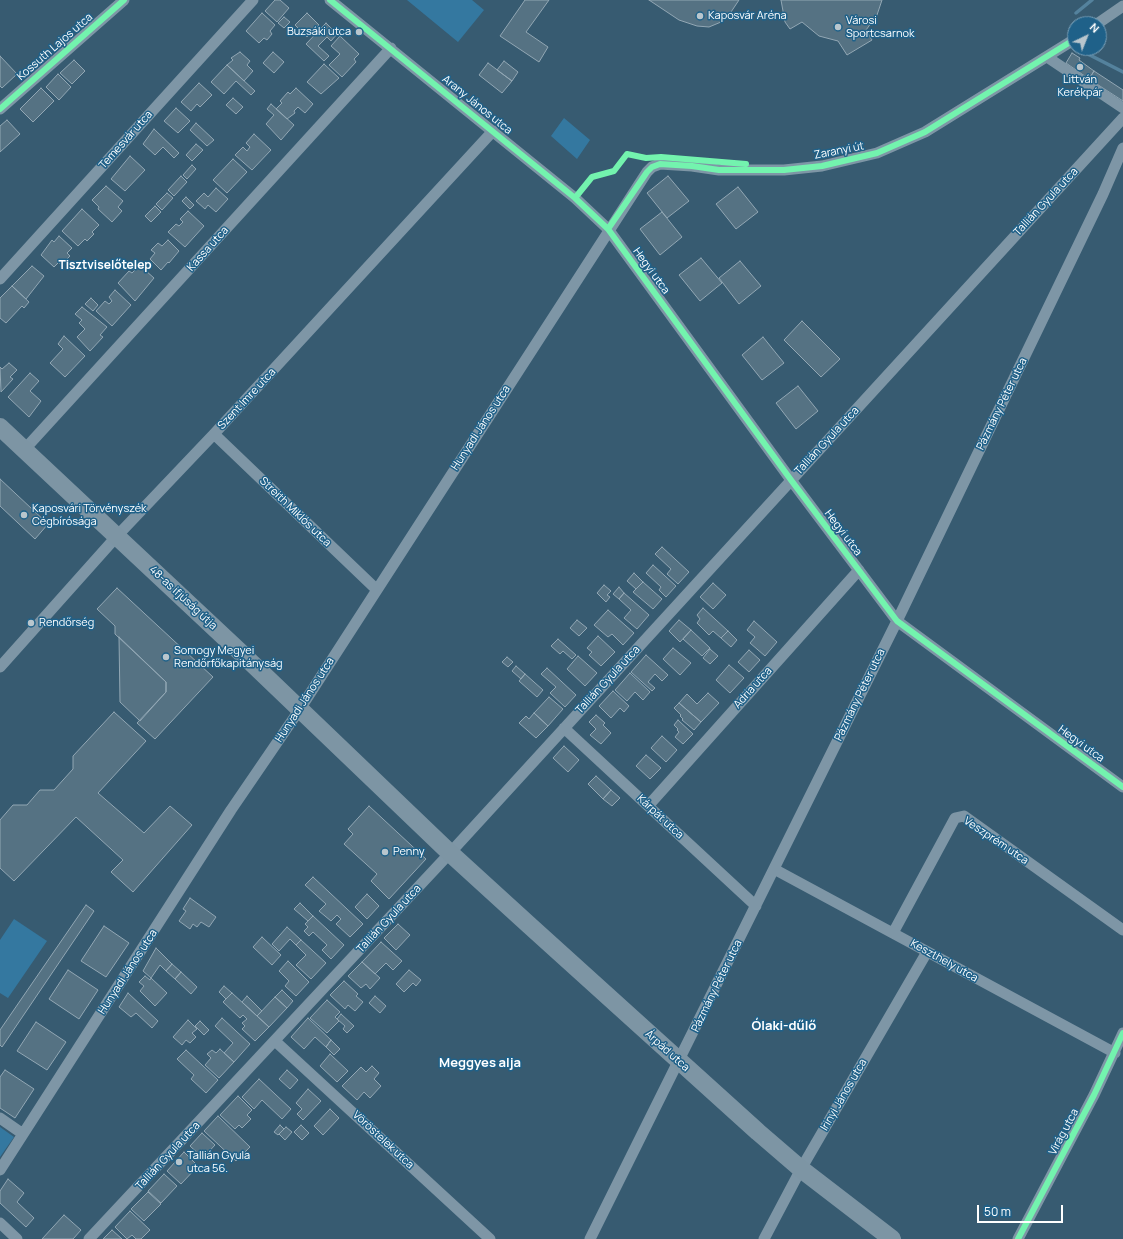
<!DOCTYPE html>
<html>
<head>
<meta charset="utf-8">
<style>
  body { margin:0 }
  #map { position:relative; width:1123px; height:1239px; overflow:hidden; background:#375b71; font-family:Manrope,sans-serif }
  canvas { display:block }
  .north { position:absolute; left:1067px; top:16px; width:40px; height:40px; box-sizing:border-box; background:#1f6189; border:1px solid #79a0b8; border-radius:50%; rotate:43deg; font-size:11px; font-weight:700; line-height:16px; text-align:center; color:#fff }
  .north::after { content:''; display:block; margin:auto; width:14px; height:18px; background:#b9c6cd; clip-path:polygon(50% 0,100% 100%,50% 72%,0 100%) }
  .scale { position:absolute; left:977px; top:1205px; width:86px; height:18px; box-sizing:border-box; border:2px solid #fff; border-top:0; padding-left:5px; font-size:12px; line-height:14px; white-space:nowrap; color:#fff; -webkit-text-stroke:3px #1f6189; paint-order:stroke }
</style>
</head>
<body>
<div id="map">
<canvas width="1123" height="1239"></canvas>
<div class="north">N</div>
<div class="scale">50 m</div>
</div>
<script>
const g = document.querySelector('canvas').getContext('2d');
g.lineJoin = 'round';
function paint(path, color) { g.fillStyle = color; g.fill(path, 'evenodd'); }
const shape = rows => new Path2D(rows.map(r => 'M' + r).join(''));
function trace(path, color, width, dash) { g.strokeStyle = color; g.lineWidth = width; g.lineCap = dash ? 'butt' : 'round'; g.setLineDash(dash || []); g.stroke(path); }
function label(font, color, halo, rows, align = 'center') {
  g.font = font + ' Manrope,sans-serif'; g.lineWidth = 3; g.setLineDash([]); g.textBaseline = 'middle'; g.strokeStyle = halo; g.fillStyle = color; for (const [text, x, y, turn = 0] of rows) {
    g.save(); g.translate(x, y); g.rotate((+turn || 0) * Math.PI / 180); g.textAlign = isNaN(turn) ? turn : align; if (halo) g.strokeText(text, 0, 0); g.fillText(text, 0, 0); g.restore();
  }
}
paint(shape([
  [407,0,472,0,484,10,458,42],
  [564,118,590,140,577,159,551,136],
  [14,919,47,941,8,998,0,993,0,940],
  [0,1127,14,1137,0,1157]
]), '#3478a0');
trace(shape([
  [1076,13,1092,0],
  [1078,49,1123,72]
]), '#54829d', 3.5);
const building = shape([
  [275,0,280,0,289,8,277,22,265,11,275,0],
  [525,0,549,0,526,32,548,47,539,62,500,36,525,0],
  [649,0,739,0,731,12,721,22,709,27,697,26,679,20,649,0],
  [781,0,882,0,877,15,866,30,872,40,847,55,838,41,819,36,802,22,790,29,785,22,781,0],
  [262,13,275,25,270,31,272,34,267,40,264,38,259,43,246,31,262,13],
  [307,13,319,25,307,37,295,25,307,13],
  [284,17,290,22,284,28,278,23,284,17],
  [326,23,337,34,331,41,327,37,318,46,329,56,324,61,306,44,326,23],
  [340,36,359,54,354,59,356,62,342,77,329,65,340,54,331,46,340,36],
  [240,52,250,61,247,65,253,71,244,81,227,65,233,60,231,58,240,52],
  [273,52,284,62,274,73,263,63,273,52],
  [1072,53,1080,58,1079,60,1094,71,1089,79,1066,63,1072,53],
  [0,56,17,74,2,88,0,86,0,56],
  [74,60,85,71,72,84,60,73,74,60],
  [504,61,518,72,512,81,497,70,504,61],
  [488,63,512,81,502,93,479,75,488,63],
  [324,64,339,78,321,94,307,82,324,64],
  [227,65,255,91,251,95,236,81,224,94,211,82,227,65],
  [1094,71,1123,90,1123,101,1089,79,1094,71],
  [58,74,71,87,59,100,46,87,58,74],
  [199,83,212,95,200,107,197,104,191,111,181,102,199,83],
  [41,88,54,101,33,122,20,109,41,88],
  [296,88,313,104,305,113,298,107,294,111,295,113,287,119,276,109,282,103,280,101,288,92,290,94,296,88],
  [233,98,243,107,236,114,226,105,233,98],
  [271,104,294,125,281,140,266,124,274,115,267,109,271,104],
  [176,108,190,121,178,133,164,121,176,108],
  [7,120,20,134,0,152,0,126,7,120],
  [196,123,214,140,207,146,190,130,196,123],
  [154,129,179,153,174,158,163,147,155,155,143,144,154,129],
  [254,134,271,150,252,170,235,155,243,147,247,151,250,147,246,143,254,134],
  [196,144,203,150,192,161,186,155,196,144],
  [130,156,145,170,125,191,111,179,130,156],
  [233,159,247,172,227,193,213,180,233,159],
  [192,165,196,169,187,179,183,175,192,165],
  [181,176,187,182,174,196,168,190,181,176],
  [668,176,689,201,667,218,647,193,668,176],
  [106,186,123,201,118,207,122,211,112,222,98,209,99,207,92,200,106,186],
  [738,187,758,212,736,229,716,204,738,187],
  [216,188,228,199,216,212,208,205,205,209,196,201,204,193,208,197,216,188],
  [167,193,173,198,162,210,156,204,167,193],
  [186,197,194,205,190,209,182,201,186,197],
  [155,206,161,212,151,222,145,216,155,206],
  [82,209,99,225,92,232,94,234,87,241,85,239,78,246,62,231,82,209],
  [188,211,204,226,185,247,168,232,176,224,179,226,183,222,180,219,188,211],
  [662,212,682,237,660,255,640,229,662,212],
  [59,236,72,248,67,253,70,256,61,265,59,262,54,267,41,255,52,240,54,242,59,236],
  [168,240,179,251,169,263,168,262,161,270,150,259,155,253,151,250,158,243,162,246,168,240],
  [701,258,722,283,700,301,679,275,701,258],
  [740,261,761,286,739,304,719,278,740,261],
  [137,263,154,278,135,301,118,283,129,271,132,273,135,270,132,268,137,263],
  [32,266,44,276,26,299,12,286,32,266],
  [12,286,29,302,24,308,22,306,6,323,0,318,0,298,12,286],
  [115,290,131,305,112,326,96,311,105,301,109,304,112,301,109,297,115,290],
  [91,298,98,305,93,311,85,304,91,298],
  [82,307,107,327,100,335,103,337,90,351,77,337,85,329,79,323,82,320,75,314,82,307],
  [802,321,840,359,821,377,784,340,802,321],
  [64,336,85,356,65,377,50,363,63,349,58,344,64,336],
  [763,337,784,363,762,380,742,355,763,337],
  [9,363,17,370,10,377,13,379,1,392,0,367,2,369,9,363],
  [30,373,39,381,30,391,41,401,29,417,8,397,30,373],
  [798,386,818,411,796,429,776,403,798,386],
  [0,479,48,524,35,539,0,506,0,479],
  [662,547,689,572,678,584,667,574,671,569,655,554,662,547],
  [653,565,676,586,666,597,659,590,661,587,646,573,653,565],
  [634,573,643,582,636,589,627,581,634,573],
  [643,582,662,599,653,609,633,592,643,582],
  [713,583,726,595,713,609,700,597,713,583],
  [604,585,611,591,607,595,610,597,606,602,597,593,604,585],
  [619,587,624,593,619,599,613,594,619,587],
  [117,588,213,677,155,739,137,723,166,692,166,682,115,634,115,626,97,609,117,588],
  [624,593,649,615,637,629,624,618,631,610,619,599,624,593],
  [703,608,728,631,721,638,713,631,709,635,697,623,700,619,697,615,703,608],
  [608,610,634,633,623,645,612,634,608,637,594,625,608,610],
  [577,620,587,628,579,636,570,628,577,620],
  [679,620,691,630,680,642,669,631,679,620],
  [754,621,777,642,765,656,750,643,755,637,747,630,754,621],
  [691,630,710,648,702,656,683,639,691,630],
  [728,631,737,640,731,647,721,638,728,631],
  [598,636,615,652,601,666,589,655,592,652,587,648,598,636],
  [119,637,166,682,166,692,140,721,120,702,119,637],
  [558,639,576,655,572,659,563,651,560,654,551,646,558,639],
  [673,648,691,663,680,675,663,659,673,648],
  [710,649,718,656,710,664,703,658,710,649],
  [749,650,760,660,749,672,738,662,749,650],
  [646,655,668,675,662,681,655,674,648,682,655,688,652,691,631,672,646,655],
  [578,656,597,673,585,686,567,669,578,656],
  [507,657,513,662,508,667,502,662,507,657],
  [729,665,744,678,730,693,716,680,729,665],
  [516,666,525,674,521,679,512,671,516,666],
  [547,668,576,695,565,707,550,693,556,687,541,674,547,668],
  [630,673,650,692,643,700,635,692,627,701,615,690,630,673],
  [525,674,543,690,537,697,519,681,525,674],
  [613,691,629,706,624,712,620,708,611,718,599,706,613,691],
  [708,693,719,703,701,722,679,703,687,694,697,704,708,693],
  [549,697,563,709,548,726,534,713,549,697],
  [679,703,701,722,694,730,682,720,683,719,680,716,681,715,674,708,679,703],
  [114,712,146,741,98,793,144,833,170,806,192,825,133,892,111,872,123,860,76,817,14,881,0,868,0,820,13,805,27,805,40,790,54,790,73,769,73,756,114,712],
  [534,713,548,726,536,738,519,723,526,716,529,719,534,713],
  [596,715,605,723,603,725,611,733,601,744,590,735,596,729,589,722,596,715],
  [678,720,693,734,683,744,675,737,679,732,677,730,678,729,674,725,678,720],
  [662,736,677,750,666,762,651,748,662,736],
  [564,746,579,760,568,772,553,758,564,746],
  [646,755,661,768,650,779,636,766,646,755],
  [596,776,611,790,603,799,588,784,596,776],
  [611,790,620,798,612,806,603,799,611,790],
  [369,806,426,859,389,899,371,881,377,874,344,844,353,834,348,829,369,806],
  [313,877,363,924,350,937,336,924,341,919,337,915,331,921,319,911,326,904,305,885,313,877],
  [367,894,379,906,367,919,355,907,367,894],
  [190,898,216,917,209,927,201,922,197,927,193,924,190,929,179,921,186,911,183,909,190,898],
  [300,903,313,916,308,921,294,909,300,903],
  [86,905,94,911,2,1047,0,1045,0,1030,86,905],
  [313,916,344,945,331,959,322,950,327,945,313,932,309,936,304,931,308,927,305,924,313,916],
  [398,924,410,935,396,950,384,938,398,924],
  [104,926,129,943,106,977,81,961,104,926],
  [287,927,301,940,296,945,290,939,279,951,272,944,287,927],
  [262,937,281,955,272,965,253,947,262,937],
  [301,940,326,963,311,979,296,965,306,955,296,945,301,940],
  [381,942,402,961,393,970,386,963,375,974,362,962,381,942],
  [156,948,172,964,166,971,160,965,151,978,143,971,156,948],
  [288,961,309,982,296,996,285,986,289,981,279,971,288,961],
  [362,962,380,978,370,989,366,984,361,988,348,976,362,962],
  [172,964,181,972,175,979,166,971,172,964],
  [68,970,98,990,79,1019,49,999,68,970],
  [409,970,421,980,416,986,413,983,404,992,396,984,409,970],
  [181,972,197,987,191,994,175,979,181,972],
  [145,976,150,980,151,978,167,993,155,1006,140,991,144,986,139,982,145,976],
  [344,981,358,994,356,996,363,1002,355,1011,348,1005,345,1009,330,995,344,981],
  [224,986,232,993,226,999,219,992,224,986],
  [282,990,293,1001,287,1008,275,997,282,990],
  [128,993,158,1021,152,1028,136,1013,131,1017,119,1007,128,993],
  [232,993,269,1027,255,1041,242,1029,245,1026,242,1023,247,1019,243,1015,240,1018,223,1002,232,993],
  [247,996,262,1011,257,1016,242,1002,247,996],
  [375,996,386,1006,380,1013,369,1003,375,996],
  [275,997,287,1008,269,1027,257,1016,275,997],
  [327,1000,340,1012,335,1017,339,1021,327,1033,310,1018,327,1000],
  [341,1014,354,1026,347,1033,343,1029,345,1026,337,1019,341,1014],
  [222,1018,250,1044,234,1062,224,1053,233,1043,215,1026,222,1018],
  [308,1018,331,1040,326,1047,315,1037,304,1049,291,1037,308,1018],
  [188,1020,197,1029,192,1033,196,1037,190,1043,186,1040,182,1045,173,1037,188,1020],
  [200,1021,209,1030,204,1035,195,1026,200,1021],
  [36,1022,66,1042,47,1070,17,1051,36,1022],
  [331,1040,340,1049,334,1055,326,1047,331,1040],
  [220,1049,234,1062,219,1078,205,1065,211,1058,207,1054,212,1050,216,1053,220,1049],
  [186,1050,218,1080,206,1093,191,1079,194,1075,177,1059,186,1050],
  [330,1054,348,1071,337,1082,320,1066,330,1054],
  [372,1066,379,1073,374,1079,381,1086,370,1098,364,1092,357,1100,342,1086,361,1067,366,1072,372,1066],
  [5,1070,34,1089,15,1118,0,1108,0,1077,5,1070],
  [287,1070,298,1080,290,1089,279,1079,287,1070],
  [259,1079,291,1109,282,1119,262,1100,254,1109,242,1097,259,1079],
  [308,1089,321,1101,303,1120,297,1114,302,1109,296,1103,308,1089],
  [238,1096,252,1110,247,1115,251,1119,242,1128,239,1125,235,1129,220,1115,238,1096],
  [330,1109,339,1118,323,1135,314,1126,330,1109],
  [218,1116,250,1147,236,1161,204,1131,218,1116],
  [280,1125,284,1129,278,1135,274,1132,280,1125],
  [301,1125,309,1133,302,1140,294,1132,301,1125],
  [286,1127,292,1132,285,1140,279,1134,286,1127],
  [202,1133,215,1145,203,1158,190,1146,202,1133],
  [184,1152,198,1166,181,1184,167,1171,184,1152],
  [164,1174,177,1186,161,1203,148,1191,164,1174],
  [8,1179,24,1193,17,1202,34,1218,26,1227,0,1203,0,1191,8,1179],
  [148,1192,161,1204,144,1221,131,1209,148,1192],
  [130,1211,150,1230,141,1239,136,1239,132,1235,127,1239,115,1227,130,1211],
  [64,1215,81,1230,73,1239,42,1239,64,1215],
  [112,1230,122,1239,103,1239,112,1230]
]);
paint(building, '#557283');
trace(building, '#92a7b4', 1);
trace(shape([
  [330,0,575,198,608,229,791,480,897,621,1123,787],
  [1097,24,1123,6],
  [1047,57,1123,108],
  [0,109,124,0],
  [0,279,253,0],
  [214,434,377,590],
  [24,450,391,48],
  [0,667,117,536,214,434,493,131],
  [564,728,756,906],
  [648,806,859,570],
  [774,869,1115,1053],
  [893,933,955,818,964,816,1123,930],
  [275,1041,490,1239],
  [0,1118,23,1134],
  [0,1170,231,810,300,709,647,172,652,167,660,164,692,166,719,170,784,170,822,166,877,153,925,132,1075,39],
  [0,1223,17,1239],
  [89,1239,450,853,1123,118],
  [590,1239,897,621,1103,194,1123,148],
  [764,1239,801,1169,927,952],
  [1018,1239,1094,1095,1123,1033]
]), '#7e96a6', 11);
trace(shape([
  [0,427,238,650,450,853,529,925,758,1132,801,1169,892,1239]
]), '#7d95a4', 18);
trace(shape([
  [330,0,575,198,608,229,791,480,897,621,1123,787],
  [0,109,124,0],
  [575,198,592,177,614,171,627,154,646,158,661,157,746,164],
  [608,229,647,172,652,167,660,164,692,166,719,170,784,170,822,166,877,153,925,132,1075,39],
  [1018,1239,1094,1095,1123,1033]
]), '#73f3ae', 6);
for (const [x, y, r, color] of [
  [700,16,4,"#b9c6cd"],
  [838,27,4,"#b9c6cd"],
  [359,32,4,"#b9c6cd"],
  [1080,67,4,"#b9c6cd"],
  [24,515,4,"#b9c6cd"],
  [31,623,4,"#b9c6cd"],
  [166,657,4,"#b9c6cd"],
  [385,852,4,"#b9c6cd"],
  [179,1162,4,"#b9c6cd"]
]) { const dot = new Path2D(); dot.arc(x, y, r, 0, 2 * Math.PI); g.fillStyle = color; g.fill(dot); trace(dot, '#1f6189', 1.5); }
label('11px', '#fff', '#1f6189', [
  ["Kaposvár Aréna",708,16],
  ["Városi",846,21],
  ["Sportcsarnok",846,34],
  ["Buzsáki utca",351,32,"right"],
  ["Littván",1080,80,"center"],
  ["Kerékpár",1080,93,"center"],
  ["Kaposvári Törvényszék",32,509],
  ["Cégbírósága",32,522],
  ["Rendőrség",39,623],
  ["Somogy Megyei",174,651],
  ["Rendőrfőkapitányság",174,664],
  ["Penny",393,852],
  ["Tallián Gyula",187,1156],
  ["utca 56.",187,1169]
], 'left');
label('11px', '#fff', '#1f6189', [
  ["Kossuth Lajos utca",55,47,-41],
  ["Arany János utca",477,105,39],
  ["Temesvár utca",126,140,-48],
  ["Zaranyi út",839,151,-11],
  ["Tallián Gyula utca",1046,202,-47],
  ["Kassa utca",208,249,-48],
  ["Hegyi utca",651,271,54],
  ["Szent Imre utca",247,399,-47],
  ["Pázmány Péter utca",1002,404,-64],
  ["Hunyadi János utca",481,428,-57],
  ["Tallián Gyula utca",827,441,-47],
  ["Streith Miklós utca",295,512,44],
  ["Hegyi utca",843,533,53],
  ["48-as ifjúság útja",183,598,43],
  ["Tallián Gyula utca",608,680,-47],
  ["Adria utca",753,688,-48],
  ["Pázmány Péter utca",860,695,-64],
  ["Hunyadi János utca",305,700,-57],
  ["Hegyi utca",1081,744,36],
  ["Kárpát utca",660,817,43],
  ["Veszprém utca",996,841,34],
  ["Tallián Gyula utca",389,919,-47],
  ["Keszthely utca",944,961,29],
  ["Hunyadi János utca",128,972,-57],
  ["Pázmány Péter utca",717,986,-64],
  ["Árpád utca",667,1051,42],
  ["Irinyi János utca",844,1095,-60],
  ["Virág utca",1064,1132,-62],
  ["Vöröstelek utca",383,1140,43],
  ["Tallián Gyula utca",168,1156,-47]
]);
label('bold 12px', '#fff', '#1f6189', [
  ["Tisztviselőtelep",105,266]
]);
label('bold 13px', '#fff', '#1f6189', [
  ["Ólaki-dűlő",784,1026],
  ["Meggyes alja",480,1063]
]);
</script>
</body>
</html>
